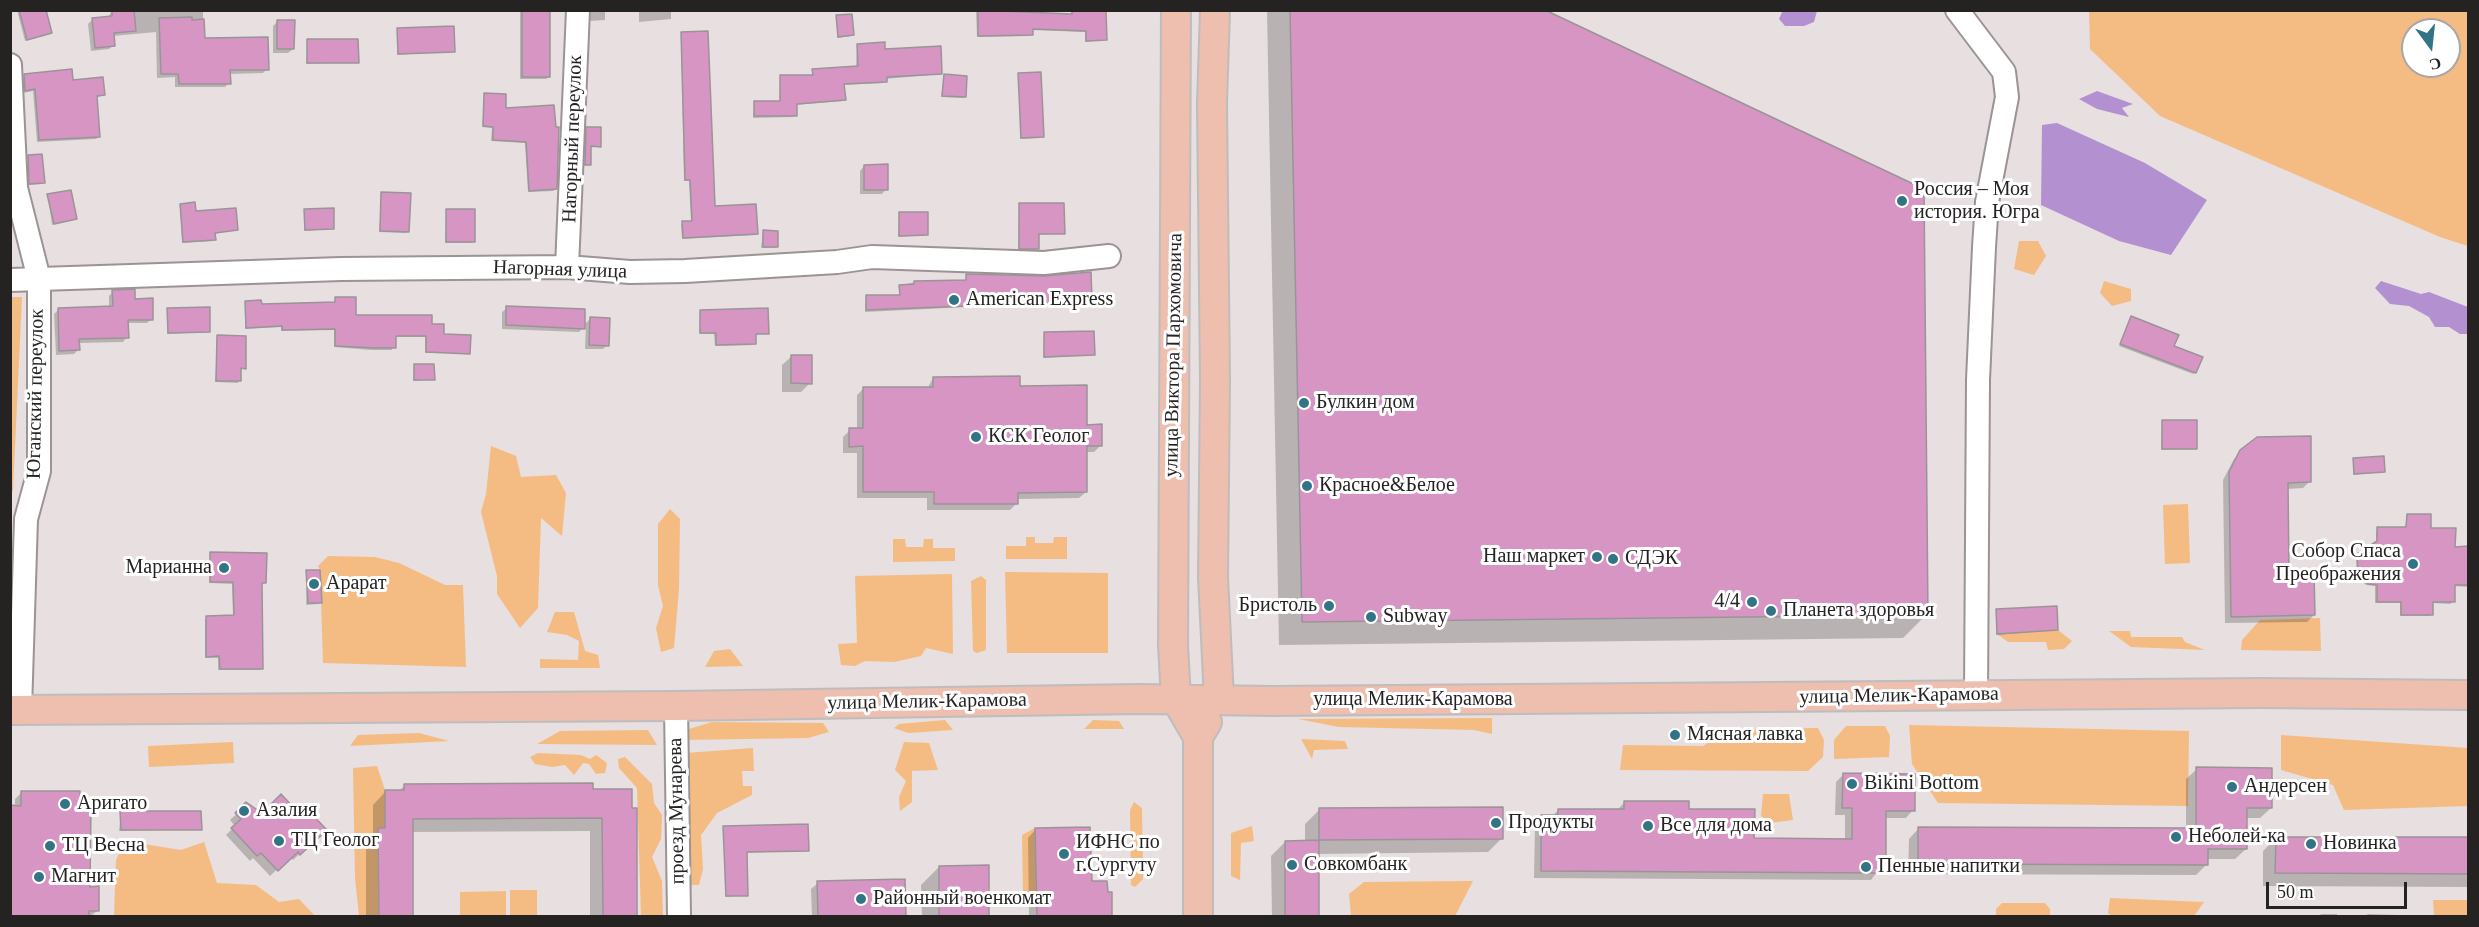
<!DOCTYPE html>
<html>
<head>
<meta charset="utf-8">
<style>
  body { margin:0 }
  #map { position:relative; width:2479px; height:927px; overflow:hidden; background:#e7dfe0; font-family:Georgia,serif }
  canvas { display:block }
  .frame { position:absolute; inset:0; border:12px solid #252222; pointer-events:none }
  .north { position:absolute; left:2401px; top:18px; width:60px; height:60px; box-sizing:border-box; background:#fff; border:2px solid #a8a7a7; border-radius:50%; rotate:165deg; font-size:16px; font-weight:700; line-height:24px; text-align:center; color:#252222 }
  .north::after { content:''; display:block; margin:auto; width:21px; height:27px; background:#327486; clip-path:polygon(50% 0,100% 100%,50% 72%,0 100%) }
  .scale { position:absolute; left:2266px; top:882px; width:141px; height:27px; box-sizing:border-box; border:3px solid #252222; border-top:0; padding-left:8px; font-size:18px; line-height:21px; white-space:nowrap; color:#252222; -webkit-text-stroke:4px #fff; paint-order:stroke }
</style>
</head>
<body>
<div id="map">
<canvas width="2479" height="927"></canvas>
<div class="frame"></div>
<div class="north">С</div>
<div class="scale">50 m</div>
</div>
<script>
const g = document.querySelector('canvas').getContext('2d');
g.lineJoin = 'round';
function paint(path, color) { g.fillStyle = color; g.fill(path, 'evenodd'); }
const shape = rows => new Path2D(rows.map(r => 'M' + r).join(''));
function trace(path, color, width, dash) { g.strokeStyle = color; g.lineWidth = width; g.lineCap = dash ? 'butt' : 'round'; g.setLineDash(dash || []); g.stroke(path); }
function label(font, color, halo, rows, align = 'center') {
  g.font = font + ' Georgia,serif'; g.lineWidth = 6; g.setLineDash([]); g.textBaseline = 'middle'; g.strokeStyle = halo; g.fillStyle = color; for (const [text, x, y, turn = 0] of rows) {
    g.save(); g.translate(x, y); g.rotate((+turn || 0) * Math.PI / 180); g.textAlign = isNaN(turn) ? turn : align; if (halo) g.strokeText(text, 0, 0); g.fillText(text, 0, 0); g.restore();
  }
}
paint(shape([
  [2089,11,2468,11,2468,246,2440,237,2160,116,2090,49],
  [2413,30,2449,30,2449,66,2413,66],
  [2019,241,2038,241,2046,256,2034,275,2014,269],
  [2104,281,2131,289,2131,301,2112,306,2100,293],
  [10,297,22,297,13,491,11,491],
  [491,446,516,456,521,477,556,475,566,493,562,536,541,518,538,608,520,628,497,594,497,576,481,512,486,494],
  [2188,504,2190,563,2165,564,2163,505],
  [670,509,680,519,679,589,674,648,661,652,656,628,663,606,658,585,658,524],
  [1026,537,1035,537,1035,543,1053,543,1054,537,1067,537,1067,559,1006,559,1006,546,1026,546],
  [893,539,905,539,906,547,923,547,924,539,933,539,933,548,955,548,955,561,893,562],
  [328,556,375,557,399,563,445,585,463,585,466,667,323,663,320,570,318,566],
  [1005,572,1108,573,1108,653,1007,653],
  [952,574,953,654,926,648,921,656,894,662,865,661,855,666,841,665,838,644,857,643,855,576],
  [981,576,986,580,986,650,977,653,973,651,971,581],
  [555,612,574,612,585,651,598,655,600,668,540,668,540,659,578,660,579,641,567,635,547,632],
  [2320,618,2321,651,2241,650,2242,640,2260,620],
  [2058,630,2072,641,2064,649,2048,650,2046,642,2008,642,1997,634],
  [2109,631,2130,631,2131,637,2182,637,2185,642,2205,650,2131,647],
  [730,649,743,666,705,667,714,651],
  [1492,718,1492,734,1474,730,1339,727,1298,719],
  [945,720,953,730,908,733,894,728,899,724],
  [1093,720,1119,721,1124,729,1084,729],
  [712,722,823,723,829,732,808,738,683,740,689,729],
  [1909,725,2189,731,2188,806,1938,803,1912,764],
  [1846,726,1885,726,1890,736,1889,757,1834,759,1834,740],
  [1818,728,1824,740,1823,757,1808,771,1620,770,1623,745,1703,746,1730,729],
  [648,730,657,745,537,744,560,731],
  [419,733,449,741,350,746,358,735],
  [2281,735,2468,748,2468,806,2344,810,2333,785,2281,770],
  [1301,739,1345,741,1348,749,1314,750,1312,759],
  [233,742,234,763,149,767,148,746],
  [904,742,929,743,938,770,912,771,912,802,900,811,899,797,906,781,895,770],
  [753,748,754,771,742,771,743,786,752,786,752,795,717,813,701,835,703,869,699,885,690,885,686,753],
  [538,753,581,755,590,759,596,755,607,763,605,773,596,774,589,764,583,763,574,775,565,765,552,767,535,764,530,757],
  [625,757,652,784,654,803,662,815,661,839,652,857,662,881,663,916,641,916,637,788,619,768,618,759],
  [377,766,385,790,385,828,378,828,379,916,359,916,355,878,353,768],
  [1763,794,1789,794,1793,820,1770,823,1761,816],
  [1134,802,1142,808,1143,879,1135,887,1131,885,1130,810],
  [1252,826,1254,841,1241,843,1240,880,1231,876,1231,833],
  [1035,828,1037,893,1023,895,1022,835],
  [125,841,181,850,204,842,217,883,256,885,279,902,299,899,315,916,114,916,116,860],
  [1473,881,1455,916,1351,916,1349,894,1364,882],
  [510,890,537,890,537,916,510,916],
  [506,891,506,916,460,916,460,892],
  [2110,898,2204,902,2194,916,2112,916,2108,913],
  [2433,900,2468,900,2468,916,2434,916],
  [2002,903,2045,903,2050,909,2050,916,1996,916,1996,909]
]), '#f4bc83');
paint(shape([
  [1783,10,1817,10,1817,11,1814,22,1804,26,1785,26,1779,19],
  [2097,91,2133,104,2122,108,2129,117,2097,109,2079,99],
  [2057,123,2145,163,2207,200,2171,255,2119,241,2041,205,2042,125],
  [2381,281,2421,294,2429,292,2468,307,2468,334,2460,334,2449,327,2435,327,2429,317,2409,306,2390,304,2375,288]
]), '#b391d0');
paint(shape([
  [17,10,45,10,51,33,25,41],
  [112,10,203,10,203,39,267,69,263,73,229,74,229,83,225,87,175,87,175,77,157,78,156,32,113,36,114,45,109,49,91,51,88,24,93,19,108,18],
  [520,10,549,10,549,77,546,79,520,79],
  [590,10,605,10,605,20,590,21],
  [629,10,671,10,671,19,639,22,639,11],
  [976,10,1031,10,1031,14,1071,15,1071,10,1094,10,1105,40,1085,42,1085,32,1032,30,1030,36,977,37],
  [1267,10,1541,10,1926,615,1903,638,1279,645],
  [837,17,853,34,851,36,837,38],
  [278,21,293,49,288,53,273,53,273,26],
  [397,30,454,51,397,55],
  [681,33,714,208,756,233,755,235,682,239,681,224,691,222,689,181,684,181],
  [308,41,357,62,306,64],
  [857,45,884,51,941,74,885,79,883,83,843,85,842,101,795,105,793,117,753,118,755,103,779,102,781,76,811,76,813,71,856,67],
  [25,75,72,81,103,95,96,98,99,136,96,139,37,142,33,91,23,93,22,78],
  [1019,75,1042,136,1041,138,1020,139],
  [944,76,964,97,963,98,941,97],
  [485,95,504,109,553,106,554,191,528,192,525,143,491,141,492,128,482,127],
  [587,129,599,146,590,148,590,164,584,166],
  [29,157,43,182,42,184,28,185],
  [864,166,886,189,882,194,860,194,860,171],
  [382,194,408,231,406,233,379,232],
  [48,196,76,218,52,225],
  [180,205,195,213,236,230,214,234,212,241,182,243],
  [1019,205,1064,233,1037,235,1036,250,1018,250],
  [305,210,333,229,304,231],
  [447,211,473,241,471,243,445,243],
  [899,214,927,235,898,237],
  [763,232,777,247,775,248,761,248],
  [967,275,1091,301,865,312,866,296,899,296,900,286,915,282,965,281],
  [113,292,134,300,152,319,147,323,127,323,127,337,123,342,78,343,78,350,74,354,56,355,54,314,59,309,109,308,109,296],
  [336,299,355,316,431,325,469,353,425,353,425,337,394,337,392,350,371,350,334,347,334,330,281,331,281,327,245,329,246,302,260,305,334,304],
  [507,308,583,326,590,319,607,345,603,349,585,349,586,325,579,332,502,329,502,312],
  [168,309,209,332,167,334],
  [700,311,767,333,755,335,753,345,715,346,714,334,699,334],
  [2130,319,2172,347,2201,358,2195,373,2193,374,2119,346],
  [1044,334,1094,355,1043,358],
  [218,337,245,368,240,370,238,383,215,382],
  [792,356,810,383,801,392,782,392,782,365],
  [414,366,433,379,413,381],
  [933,378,1019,387,1086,426,1101,445,1094,452,1086,452,1086,492,1079,498,1017,499,1017,503,1010,510,927,510,927,498,857,498,857,453,843,453,843,437,850,430,857,430,857,395,863,389,927,389],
  [2162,421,2196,449,2161,450],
  [2241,451,2310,481,2303,488,2286,489,2288,576,2314,615,2307,622,2225,623,2223,480,2234,459],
  [2353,459,2383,472,2353,475],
  [2407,515,2454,548,2468,548,2468,587,2454,586,2451,604,2432,603,2430,616,2400,616,2400,603,2375,603,2375,586,2366,585,2357,576,2356,557,2376,543,2376,531,2405,529],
  [211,553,265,582,261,584,260,670,218,670,218,658,205,658,205,619,233,617,232,584,209,583],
  [307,572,320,602,318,604,306,605],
  [1997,611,2057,630,1996,635],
  [2197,769,2271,808,2260,818,2246,818,2246,849,2235,859,2206,859,2206,865,2196,875,1908,874,1909,839,1919,828,2186,830,2186,779],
  [1843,775,1913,810,1906,818,1884,818,1884,863,1871,880,1534,878,1535,824,1542,816,1552,817,1558,810,1617,810,1625,802,1687,810,1753,840,1845,841,1845,815,1835,815,1836,782],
  [405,785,591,791,635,809,635,916,590,916,590,831,412,832,412,916,366,916,366,843,373,836,373,805,386,791,399,791],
  [22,792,79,807,89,888,98,910,91,916,10,916,10,807,15,807,15,799],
  [247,804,262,815,297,813,325,830,293,860,290,857,270,876,253,858,250,861,226,835,235,826,230,820],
  [1319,810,1502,838,1488,852,1317,854,1318,916,1272,916,1271,856,1285,842,1305,842,1305,824],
  [121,813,200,829,119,831],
  [724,827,807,850,745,853,746,895,725,897],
  [1036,829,1090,882,1110,893,1111,916,1029,916,1028,838],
  [2276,838,2468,839,2468,887,2263,886,2263,851],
  [939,867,987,867,988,916,922,916,921,885],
  [903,880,904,916,812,916,811,889,818,883],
  [2321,914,2337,914,2337,916,2319,916],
  [2368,914,2398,915,2398,916,2365,916]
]), '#0003');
const building = shape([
  [19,10,46,10,52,33,27,40,19,10],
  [112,10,134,10,136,31,114,33,115,46,95,48,92,18,112,16,112,10],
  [522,10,550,10,550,77,522,77,522,10],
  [978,10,1072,14,1072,10,1106,11,1107,40,1086,41,1086,31,1033,29,1033,35,978,36,978,10],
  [1290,10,1545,10,1924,189,1928,615,1302,622,1290,10],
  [852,14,854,35,838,37,836,15,852,14],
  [192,17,192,20,204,19,205,38,268,37,269,70,230,70,231,84,179,84,178,74,161,74,159,18,192,17],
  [277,20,295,20,294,49,277,49,277,20],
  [454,26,455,52,398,54,397,28,454,26],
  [708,31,715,206,756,204,758,234,683,238,682,221,692,221,690,180,685,180,681,32,708,31],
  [307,39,358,39,359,63,307,63,307,39],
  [885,42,885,49,941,46,942,74,887,77,887,82,844,84,846,100,797,104,797,116,754,116,754,101,780,101,780,75,813,75,812,69,858,66,857,44,885,42],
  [72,69,73,80,103,77,105,95,97,96,100,137,39,140,35,89,25,91,24,74,72,69],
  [1041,72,1044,137,1021,138,1018,73,1041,72],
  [944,74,967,76,966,97,942,96,944,74],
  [484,93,506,94,506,108,554,105,556,127,559,127,557,189,529,191,526,142,493,140,493,127,483,126,484,93],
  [586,127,601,127,601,147,591,146,591,165,585,165,586,127],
  [42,154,45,183,29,184,28,155,42,154],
  [888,164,888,190,864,190,864,165,888,164],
  [71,190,77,219,54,224,47,194,71,190],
  [381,192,411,193,409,232,380,231,381,192],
  [195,202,196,211,236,208,238,230,215,233,216,240,183,242,180,204,195,202],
  [1019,203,1064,203,1065,234,1039,234,1039,249,1019,249,1019,203],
  [334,208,334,229,305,230,304,209,334,208],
  [446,209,475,209,475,242,446,242,446,209],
  [899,212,928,212,928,235,899,236,899,212],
  [763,230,778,231,778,247,763,247,763,230],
  [1091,272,1092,301,866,310,866,295,900,295,899,285,914,284,914,281,966,280,966,274,1044,276,1091,272],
  [135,289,135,299,153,298,153,320,128,320,129,338,79,339,80,350,59,351,58,308,113,306,112,290,135,289],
  [335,297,356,297,356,315,432,315,432,324,444,324,444,334,471,335,470,354,426,352,426,336,396,336,396,348,374,348,335,346,335,329,282,330,282,326,246,328,245,301,261,300,262,304,335,302,335,297],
  [506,306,585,309,585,329,506,325,506,306],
  [210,307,210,332,168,333,167,308,210,307],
  [768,308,769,334,756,334,756,344,716,345,716,333,700,333,700,310,768,308],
  [2131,316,2179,335,2174,346,2203,357,2196,373,2120,344,2131,316],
  [590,317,610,318,609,346,589,345,590,317],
  [1094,331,1095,355,1044,357,1044,332,1094,331],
  [217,335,246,336,246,369,241,368,241,381,216,381,217,335],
  [791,355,812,355,812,384,791,383,791,355],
  [414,364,434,364,435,380,414,380,414,364],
  [1020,376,1020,386,1087,385,1087,425,1102,424,1102,446,1087,446,1087,492,1018,493,1018,504,934,504,934,492,863,492,863,446,849,447,849,428,863,428,863,387,933,387,933,377,1020,376],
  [2162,420,2197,420,2197,449,2162,449,2162,420],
  [2311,436,2311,482,2288,483,2289,575,2314,574,2315,615,2231,617,2229,472,2240,450,2257,437,2311,436],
  [2384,456,2385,472,2354,474,2353,458,2384,456],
  [2407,514,2431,514,2431,528,2456,528,2455,547,2469,546,2469,585,2455,585,2455,602,2433,602,2433,615,2401,615,2401,602,2377,602,2377,585,2368,584,2358,574,2357,554,2377,541,2377,527,2406,527,2407,514],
  [210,552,267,553,266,583,262,583,263,669,220,669,219,656,206,657,206,616,234,615,233,582,210,582,210,552],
  [306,570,320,570,322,603,308,603,306,570],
  [2057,606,2058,630,1997,634,1996,609,2057,606],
  [2196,767,2272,768,2272,808,2247,808,2247,849,2208,849,2208,865,1918,864,1918,827,2196,828,2196,767],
  [1843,773,1915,774,1915,811,1886,811,1886,864,1880,864,1880,873,1541,871,1541,815,1558,815,1558,809,1624,809,1624,801,1689,801,1689,809,1755,809,1754,838,1852,839,1852,808,1842,808,1843,773],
  [593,783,593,789,632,789,632,808,637,808,637,916,603,916,602,818,413,819,413,916,379,916,378,828,385,828,385,790,404,790,404,784,593,783],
  [21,791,80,791,80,805,91,806,90,887,99,886,99,911,89,911,89,916,10,916,10,805,21,806,21,791],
  [281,794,297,811,303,805,327,830,300,855,298,852,278,871,261,853,257,856,231,828,241,819,235,813,246,802,262,813,281,794],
  [1503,807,1503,839,1319,840,1319,916,1285,916,1285,841,1319,840,1319,808,1503,807],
  [120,811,201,811,202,830,121,830,120,811],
  [808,824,809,851,747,852,748,896,726,896,723,826,808,824],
  [1090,827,1092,881,1107,881,1108,892,1112,892,1112,916,1037,916,1035,828,1090,827],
  [2276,837,2469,837,2469,874,2275,873,2276,837],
  [989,865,989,916,939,916,939,866,989,865],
  [905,879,906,916,818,916,817,881,905,879]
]);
paint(building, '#d695c3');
trace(building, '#9a9498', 1.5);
const minor = shape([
  [1957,10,2004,72,2007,97,1987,202,1984,247,1978,380,1976,695],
  [10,65,16,188,39,279,39,471,26,519,20,710],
  [567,267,578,10],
  [10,280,341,269,567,267,630,272,685,271,837,262,872,257,1044,263,1109,256],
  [676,706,679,916]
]);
const major = shape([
  [1176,10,1173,645,1176,699,1198,737],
  [1215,10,1212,103,1215,380,1213,577,1219,699],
  [10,710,676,706,1140,699,1272,701,2261,693,2468,695],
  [1198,916,1198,737,1207,722]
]);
trace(minor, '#9b9394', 26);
trace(major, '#bebdbd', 32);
trace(minor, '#fff', 22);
trace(major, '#eebeaf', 28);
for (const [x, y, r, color] of [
  [1902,201,6,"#327486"],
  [954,300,6,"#327486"],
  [1304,403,6,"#327486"],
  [976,437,6,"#327486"],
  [1307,486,6,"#327486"],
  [1597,557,6,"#327486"],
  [1613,559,6,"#327486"],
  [2413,564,6,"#327486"],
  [224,568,6,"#327486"],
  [314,584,6,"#327486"],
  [1752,602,6,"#327486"],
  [1329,606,6,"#327486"],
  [1771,611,6,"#327486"],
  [1371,617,6,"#327486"],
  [1675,735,6,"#327486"],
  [1852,784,6,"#327486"],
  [2232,787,6,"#327486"],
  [65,804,6,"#327486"],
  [244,811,6,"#327486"],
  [1496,823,6,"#327486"],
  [1648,826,6,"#327486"],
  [2176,837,6,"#327486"],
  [279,841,6,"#327486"],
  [2311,844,6,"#327486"],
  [50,846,6,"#327486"],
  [1064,854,6,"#327486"],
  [1292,865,6,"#327486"],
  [1866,867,6,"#327486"],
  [39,877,6,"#327486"],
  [861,899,6,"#327486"]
]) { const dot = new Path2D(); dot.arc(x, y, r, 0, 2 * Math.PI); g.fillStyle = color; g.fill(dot); trace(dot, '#fff', 2); }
label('20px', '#252222', '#fff', [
  ["Нагорный переулок",573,139,-88],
  ["Нагорная улица",560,270,2],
  ["улица Виктора Пархомовича",1174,355,-89],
  ["Юганский переулок",36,394,-89],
  ["улица Мелик-Карамова",1899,696,-1],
  ["улица Мелик-Карамова",1413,700],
  ["улица Мелик-Карамова",927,702,-1],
  ["проезд Мунарева",677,811,-91]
]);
label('20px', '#252222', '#fff', [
  ["Россия – Моя",1914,190],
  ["история. Югра",1914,213],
  ["American Express",966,300],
  ["Булкин дом",1316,403],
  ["КСК Геолог",988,437],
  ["Красное&Белое",1319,486],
  ["Собор Спаса",2401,552,"right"],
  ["Преображения",2401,575,"right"],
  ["Наш маркет",1585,557,"right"],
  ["СДЭК",1625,559],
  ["Марианна",212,568,"right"],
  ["Арарат",326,584],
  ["4/4",1740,602,"right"],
  ["Бристоль",1317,606,"right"],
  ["Планета здоровья",1783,611],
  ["Subway",1383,617],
  ["Мясная лавка",1687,735],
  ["Bikini Bottom",1864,784],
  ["Андерсен",2244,787],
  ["Аригато",77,804],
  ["Азалия",256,811],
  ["Продукты",1508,823],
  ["Все для дома",1660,826],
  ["Неболей-ка",2188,837],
  ["ТЦ Геолог",291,841],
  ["ИФНС по",1076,843],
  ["г.Сургуту",1076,866],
  ["Новинка",2323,844],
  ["ТЦ Весна",62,846],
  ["Совкомбанк",1304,865],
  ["Пенные напитки",1878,867],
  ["Магнит",51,877],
  ["Районный военкомат",873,899]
], 'left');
</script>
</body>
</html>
